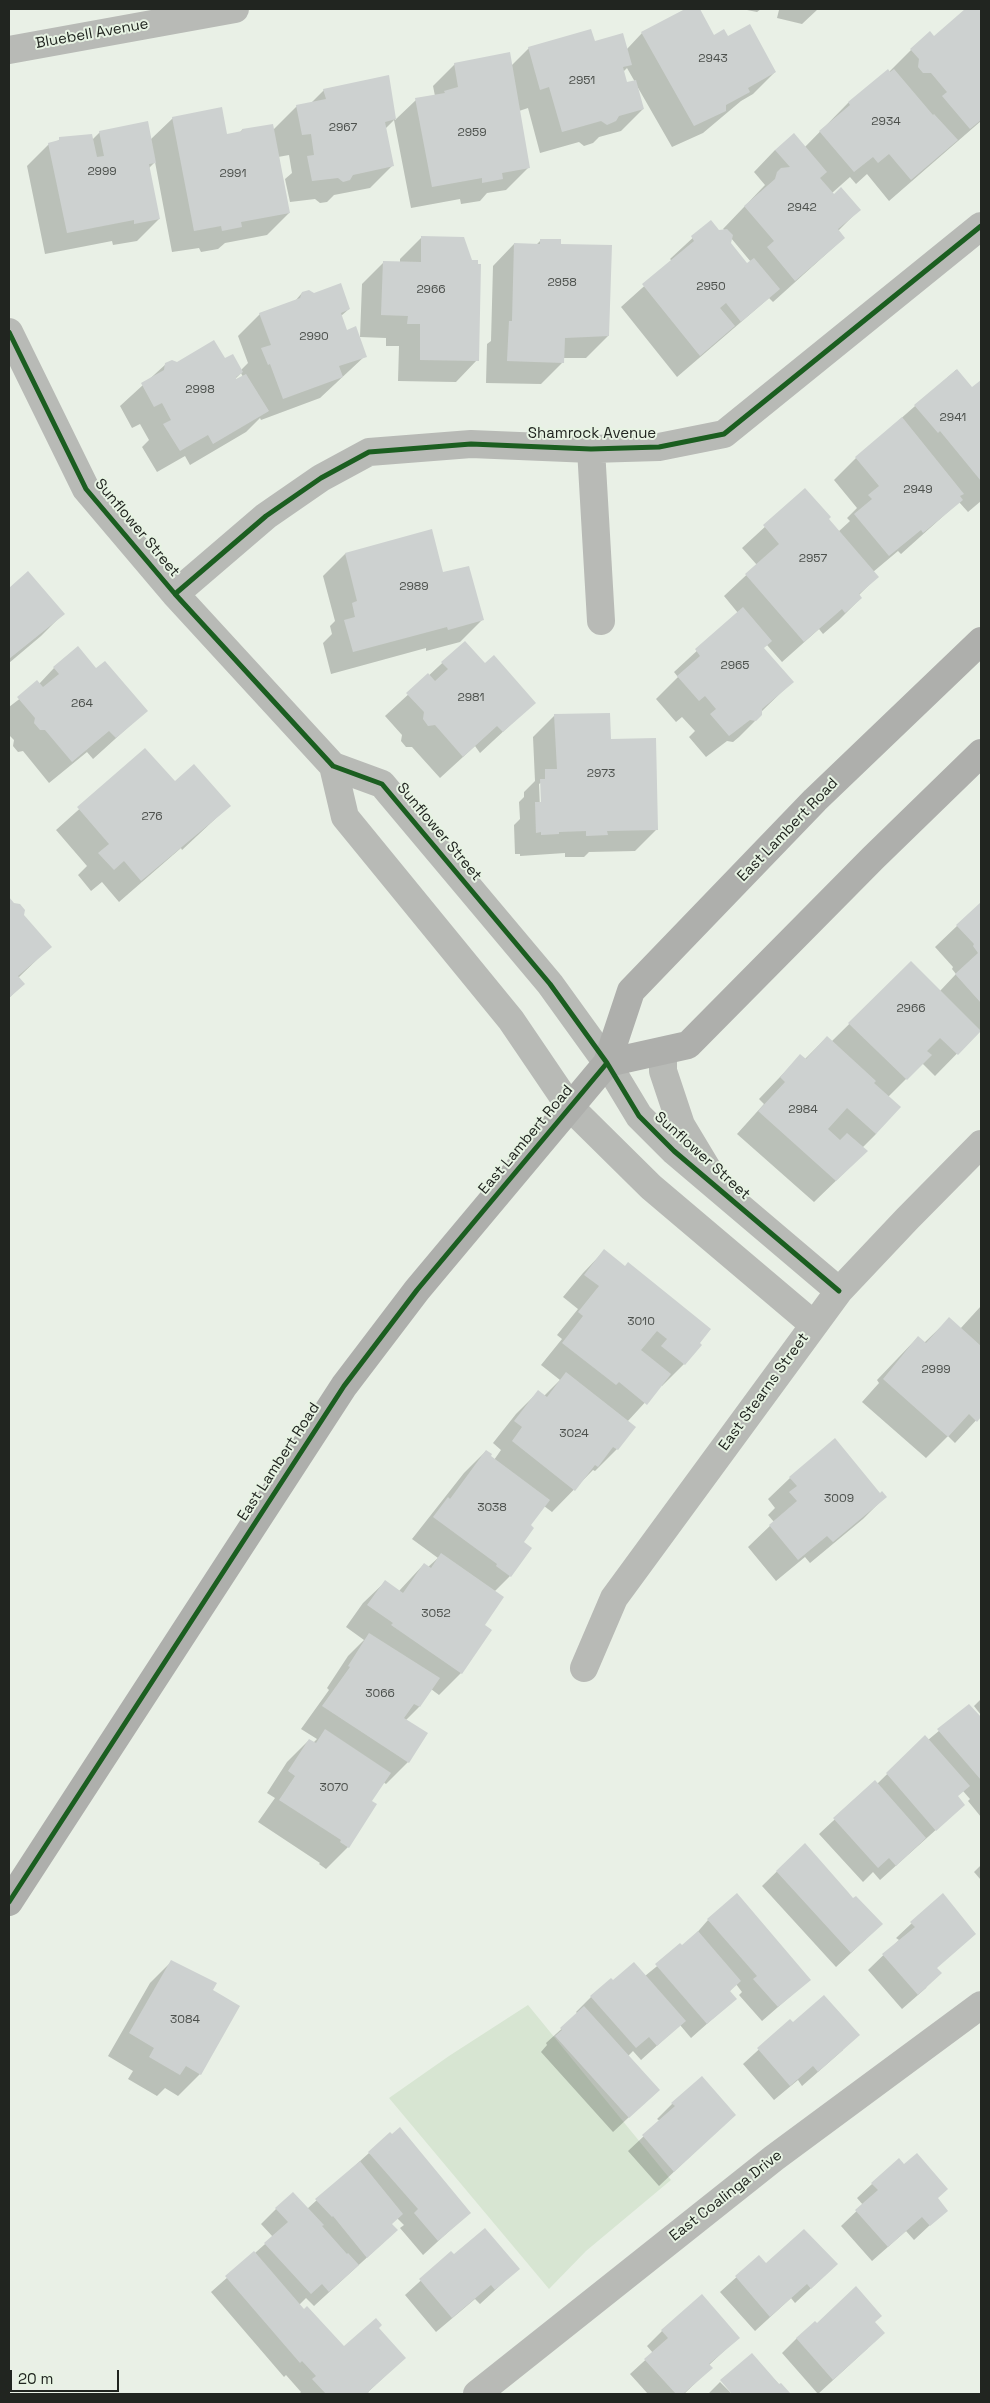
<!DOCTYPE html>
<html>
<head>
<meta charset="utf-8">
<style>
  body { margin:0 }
  #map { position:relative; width:990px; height:2403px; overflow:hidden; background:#e9f0e6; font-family:"Space Grotesk",sans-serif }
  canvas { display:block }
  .frame { position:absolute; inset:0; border:10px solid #212520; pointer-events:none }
  .scale { position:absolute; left:10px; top:2370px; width:109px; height:22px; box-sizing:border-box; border:2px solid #212520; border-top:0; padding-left:6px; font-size:15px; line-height:18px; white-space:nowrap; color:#212520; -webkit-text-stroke:4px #e7f3e3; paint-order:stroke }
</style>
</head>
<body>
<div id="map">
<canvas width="990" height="2403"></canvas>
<div class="frame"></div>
<div class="scale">20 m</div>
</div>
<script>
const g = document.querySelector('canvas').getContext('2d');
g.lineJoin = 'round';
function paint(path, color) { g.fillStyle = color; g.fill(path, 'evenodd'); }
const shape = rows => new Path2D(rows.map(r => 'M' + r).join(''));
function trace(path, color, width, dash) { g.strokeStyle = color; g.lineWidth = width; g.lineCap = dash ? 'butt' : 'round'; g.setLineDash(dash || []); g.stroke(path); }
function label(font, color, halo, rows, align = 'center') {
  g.font = font + ' "Space Grotesk",sans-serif'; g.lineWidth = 4; g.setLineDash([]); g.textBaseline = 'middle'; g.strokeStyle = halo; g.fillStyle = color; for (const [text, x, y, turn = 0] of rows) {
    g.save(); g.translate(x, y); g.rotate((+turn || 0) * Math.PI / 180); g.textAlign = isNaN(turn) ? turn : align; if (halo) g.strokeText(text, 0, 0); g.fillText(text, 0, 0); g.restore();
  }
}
paint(shape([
  [528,2005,671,2180,586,2251,549,2289,389,2098,449,2056]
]), '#d7e5d2');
paint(shape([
  [688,9,699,9,713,37,728,38,775,72,753,94,741,101,703,133,672,147,637,86,643,109,621,131,599,137,593,143,584,146,579,142,540,153,528,108,519,111,528,168,506,190,487,193,480,201,461,204,460,199,411,208,394,120,385,129,392,166,370,188,334,195,327,202,320,203,315,199,290,202,285,179,292,173,289,155,278,157,289,213,267,235,225,243,218,249,201,252,199,248,172,252,155,162,149,168,159,219,137,241,113,245,112,241,45,254,27,166,49,144,56,142,60,139,92,140,100,132,150,140,173,118,226,136,239,133,242,130,273,130,297,106,310,104,324,90,388,77,395,120,416,100,435,96,433,86,455,64,511,66,529,48,594,42,627,49,642,33],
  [627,68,635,82,626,84,623,72],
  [742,9,761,9,757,12],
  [775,9,818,9,802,24,777,18,779,10],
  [967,9,981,9,981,121,889,201,867,174,856,184,850,177,832,193,859,210,838,231,844,238,773,302,769,298,677,377,621,307,672,261,670,259,711,221,719,231,724,230,723,229,765,185,754,172,775,150,804,148,848,103,889,72,911,50,934,38],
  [731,238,751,262,747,265,729,243],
  [422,237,477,360,456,382,398,381,399,346,386,346,386,338,360,337,362,284,384,262,400,263,400,259],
  [541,240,560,245,608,336,586,358,563,358,563,362,541,384,486,383,487,344,491,341,493,266,514,244,536,245],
  [302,293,349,309,341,316,346,332,365,356,320,398,261,420,260,418,246,432,190,465,185,456,157,472,142,447,149,440,140,424,132,428,120,406,166,364,224,360,241,370,248,363,238,336,260,314,295,301],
  [241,373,243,377,236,381,235,379],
  [956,370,972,389,981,381,981,501,968,512,959,502,901,554,898,551,873,572,877,577,858,596,861,598,839,620,823,634,819,629,782,662,767,645,763,648,792,682,761,712,761,715,739,737,733,742,727,741,706,757,689,737,695,731,682,717,676,722,656,699,678,677,674,672,738,613,724,596,757,565,742,548,805,490,838,532,850,521,847,518,857,508,834,480,856,458],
  [431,531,442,574,482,620,460,642,426,651,426,648,331,674,323,643,332,634,330,626,335,621,323,576,345,554],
  [28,573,63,614,41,636,9,663,9,589],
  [465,642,485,665,534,703,480,753,475,746,440,778,412,747,406,747,401,741,402,735,385,716],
  [54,668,96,670,146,711,93,759,87,752,49,783,23,751,18,752,13,746,14,740,9,735,9,707,39,684],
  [555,715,610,741,657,829,635,851,589,852,584,857,565,857,565,853,520,856,520,854,515,854,514,825,520,819,519,802,524,797,524,792,535,781,533,737],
  [542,782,543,808,540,808,539,784],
  [145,750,174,783,229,806,182,850,181,848,119,902,102,882,91,891,78,875,87,866,56,830],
  [9,899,50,947,18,978,23,984,9,998],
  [981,903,980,1030,935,1076,922,1063,888,1097,876,1134,862,1148,844,1173,814,1202,737,1134,764,1104,759,1099,800,1056,805,1059,827,1037,831,1042,911,963,940,991,956,974,952,969,953,967,935,947],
  [604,1251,625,1267,684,1364,662,1386,661,1385,627,1422,634,1427,617,1449,595,1471,593,1470,552,1512,544,1506,530,1525,510,1576,495,1591,483,1625,461,1673,439,1695,431,1689,419,1707,406,1720,408,1762,386,1784,383,1782,370,1801,375,1805,348,1847,326,1869,319,1864,320,1863,258,1822,275,1798,267,1793,287,1762,309,1740,313,1743,317,1739,301,1729,329,1690,327,1688,348,1656,364,1640,346,1627,363,1603,385,1582,399,1591,424,1564,428,1567,438,1558,412,1539,464,1473,486,1451,494,1460,501,1450,493,1443,516,1414,538,1392,544,1396,560,1380,541,1365,562,1339,557,1335,578,1309,563,1297,583,1273],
  [981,1306,981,1415,955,1443,948,1436,926,1458,862,1402,879,1383,877,1380,918,1337,924,1343,949,1319,960,1329],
  [790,1478,885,1497,863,1519,810,1563,805,1557,776,1581,748,1547,774,1522,768,1515,775,1508,768,1499],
  [981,1699,981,1715,974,1706],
  [969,1706,981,1720,981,1817,968,1801,970,1799,963,1791,956,1797,948,1819,880,1880,873,1872,863,1882,819,1834,875,1782,877,1784,925,1737,928,1740],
  [805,1844,866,1939,836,1967,762,1886],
  [981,1865,981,1880,974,1872],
  [943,1894,936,1968,926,1988,902,2009,868,1970,899,1940,896,1938],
  [708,1920,809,1980,762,2021,739,1995,742,1992,736,1984,729,1992,735,1999,691,2038,680,2025,641,2060,633,2051,628,2056,658,2090,613,2132,541,2052,547,2045,546,2043,578,2014,576,2012,591,1997,613,1982,645,1976,694,1936],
  [172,1961,211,1991,200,2074,178,2096,165,2088,157,2096,128,2079,133,2071,108,2056,150,1983],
  [790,2021,843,2050,802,2086,798,2080,774,2100,743,2064],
  [702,2078,698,2149,659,2186,628,2151,660,2121,657,2119,672,2104],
  [369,2153,469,2213,423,2255,400,2228,404,2225,397,2218,391,2224,397,2230,314,2306,306,2298,299,2305,344,2348,378,2328,404,2358,366,2394,299,2394,301,2392,286,2375,284,2377,211,2292,273,2237,261,2224,276,2209,307,2209],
  [872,2184,936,2199,946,2210,914,2240,906,2231,872,2261,841,2226,863,2205,857,2198],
  [451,2253,454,2256,518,2269,480,2304,475,2299,436,2332,405,2295],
  [759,2257,766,2265,837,2264,795,2303,791,2298,755,2331,720,2292],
  [874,2322,868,2348,818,2394,782,2353,797,2338,817,2325],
  [662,2331,738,2338,709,2365,711,2368,684,2394,648,2394,630,2374,653,2353,647,2346],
  [752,2355,788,2394,735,2394,722,2380],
  [720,2382,732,2394,708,2394]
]), '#0003');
paint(shape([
  [685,9,700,9,714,35,724,29,728,36,750,24,776,72,748,88,750,92,726,105,726,111,694,126,641,32],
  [965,9,981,9,981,120,970,129,942,96,947,92,931,73,923,73,918,67,919,59,910,49,930,31,934,36],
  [591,29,595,41,623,33,632,65,623,67,627,82,636,80,644,109,619,116,616,121,607,125,601,121,562,132,549,87,540,90,528,47],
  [510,52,530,168,502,173,503,179,482,183,482,178,432,187,415,98,445,93,444,91,458,87,454,63],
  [888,69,890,72,894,69,933,115,934,114,958,140,911,180,889,154,878,163,873,157,854,172,819,131,850,105,848,102],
  [389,75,396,119,385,122,394,166,353,175,350,180,343,182,338,178,312,181,307,156,314,155,311,134,302,135,296,105,326,99,323,89],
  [222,107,227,134,242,131,242,129,273,124,290,213,241,222,242,227,222,231,221,226,194,231,172,117],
  [148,121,156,163,149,164,160,219,134,224,134,220,67,233,48,143,59,140,59,137,92,134,97,157,104,156,99,131],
  [794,133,827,172,820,178,834,194,841,187,861,210,838,229,845,238,795,281,767,247,774,241,744,206,775,179,777,172,781,168,790,167,775,150],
  [711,220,719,230,727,229,733,235,731,243,747,263,754,258,780,289,741,322,726,303,720,308,735,326,700,356,642,284,694,241,691,236],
  [421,236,464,237,472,260,478,260,478,264,481,264,479,361,420,360,420,324,407,324,408,316,381,315,383,261,421,262],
  [540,239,561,239,561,244,612,245,609,336,565,338,564,363,507,361,509,321,512,321,514,243,540,244],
  [341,283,350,309,341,313,347,330,356,326,367,357,339,366,343,377,283,399,270,364,268,365,261,348,271,345,259,313,300,298,302,292,309,290,314,293],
  [214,340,225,358,233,354,243,372,236,377,236,379,246,374,269,411,213,444,208,435,180,451,163,424,171,420,162,403,154,407,141,383,164,370,165,363,172,360,177,362],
  [957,369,972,387,981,380,981,481,940,431,938,433,914,405],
  [902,417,964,494,960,496,963,500,923,533,921,530,889,556,854,514,872,499,868,495,879,486,855,457],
  [805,488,831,517,829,519,879,577,859,594,862,598,845,613,842,609,804,642,745,574,779,544,763,525],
  [432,529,443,572,469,566,484,620,448,630,447,627,353,652,344,620,355,617,352,603,357,601,345,553],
  [28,571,65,614,9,659,9,588],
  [743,607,772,641,764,648,794,682,762,709,762,715,756,721,750,720,729,736,710,714,716,709,705,696,699,701,677,676,700,656,695,649],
  [465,641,485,663,494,655,536,703,503,732,497,726,463,757,435,725,428,726,423,719,424,712,406,693,428,673,435,681,448,669,441,662],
  [78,646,96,668,105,661,148,711,116,738,109,731,72,762,45,730,40,730,34,723,35,718,17,697,37,680,43,687,59,674,53,667],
  [610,713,611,739,656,738,658,830,607,831,608,835,586,836,586,831,559,832,559,834,541,835,541,832,536,833,535,802,541,802,540,779,545,779,545,769,557,769,554,714],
  [145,748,175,781,194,764,231,806,141,881,124,861,114,870,98,853,109,844,77,807],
  [9,897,14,903,20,904,25,910,24,915,52,947,18,976,25,984,9,998],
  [981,902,981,1003,955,974,978,953,973,946,974,944,956,925],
  [911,961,981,1031,958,1055,940,1038,927,1051,932,1055,907,1080,848,1023],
  [827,1036,876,1081,874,1083,901,1107,876,1134,847,1108,828,1129,840,1140,847,1133,868,1151,836,1181,758,1111,785,1082,780,1077,800,1054,806,1059],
  [604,1249,625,1266,628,1262,711,1329,700,1343,702,1345,685,1365,661,1346,667,1339,657,1331,641,1350,671,1374,647,1405,619,1382,616,1385,562,1343,583,1316,578,1312,599,1286,584,1275],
  [949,1317,981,1346,981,1417,977,1422,969,1414,948,1437,883,1379,918,1336,926,1343],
  [566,1372,636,1427,618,1450,613,1447,598,1467,595,1465,575,1491,512,1441,522,1427,514,1421,538,1390,547,1397],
  [835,1438,880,1493,882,1491,887,1497,833,1542,827,1536,798,1560,769,1525,797,1501,789,1492,797,1486,789,1477],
  [486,1450,492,1454,491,1456,550,1500,531,1525,534,1528,524,1542,532,1548,511,1577,496,1566,497,1564,433,1517,448,1497,450,1499],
  [441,1553,504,1597,485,1625,492,1630,462,1674,391,1625,393,1623,367,1605,385,1580,403,1593,424,1563,431,1568],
  [369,1633,440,1678,420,1707,414,1704,404,1718,428,1733,409,1763,322,1706,350,1667,348,1666],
  [969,1704,981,1717,981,1780,937,1729],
  [325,1729,391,1773,372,1801,377,1804,349,1848,340,1842,341,1840,279,1800,295,1776,288,1771,309,1739,316,1743],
  [925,1735,970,1786,958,1796,965,1805,936,1831,886,1773],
  [875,1780,926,1838,896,1866,889,1858,878,1868,833,1818],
  [805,1843,848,1892,853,1898,856,1896,883,1924,851,1953,776,1871],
  [737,1893,811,1980,778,2007,753,1979,757,1976,707,1919],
  [943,1893,976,1934,937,1968,942,1973,918,1995,882,1954,915,1927,910,1922],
  [698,1931,741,1981,730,1991,737,1999,707,2024,655,1964,680,1943,682,1945],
  [171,1960,217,1983,213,1990,240,2006,201,2075,186,2066,180,2075,149,2057,154,2048,129,2033],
  [634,1962,686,2021,657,2046,649,2037,636,2048,590,1996,611,1978,613,1980],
  [824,1995,860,2035,818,2072,813,2066,790,2086,757,2048,790,2019,793,2022],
  [584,2006,660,2090,629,2118,555,2036,562,2030,560,2028],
  [702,2076,736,2115,674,2172,642,2135,675,2106,671,2103],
  [400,2127,471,2213,438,2241,414,2213,418,2209,368,2152,390,2132,392,2134],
  [917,2153,948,2189,938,2198,948,2211,930,2226,922,2217,888,2247,855,2210,878,2190,871,2183,899,2158,904,2164],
  [360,2161,403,2214,392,2224,398,2230,367,2258,333,2216,332,2217,315,2199],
  [293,2192,324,2225,322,2226,347,2254,348,2253,359,2265,329,2292,322,2284,311,2294,264,2243,288,2222,275,2208],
  [485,2228,520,2269,495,2290,491,2285,452,2318,419,2279,451,2251,454,2254],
  [804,2229,838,2264,811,2289,807,2284,770,2317,735,2276,759,2255,766,2263],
  [254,2251,304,2309,307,2306,344,2346,376,2318,382,2325,379,2328,406,2358,369,2391,368,2394,326,2394,312,2379,316,2376,302,2361,300,2363,225,2276],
  [856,2286,882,2316,875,2322,885,2333,833,2380,796,2338,815,2321,817,2323],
  [702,2294,740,2338,709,2364,713,2368,683,2394,676,2394,644,2359,668,2338,661,2330],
  [752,2353,779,2384,781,2383,791,2394,732,2394,720,2380]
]), '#cdd1d0');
trace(shape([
  [9,50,235,9],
  [9,332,86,489,175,594,333,766,382,784,550,984,607,1063,639,1116,674,1151,839,1291],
  [591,449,601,621],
  [175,594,266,516,321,478,369,452,471,444,591,449,659,447,724,434,981,226],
  [333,766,345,817,511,1020,570,1107,651,1187,814,1325],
  [663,1051,663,1071,681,1125,708,1170],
  [584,1668,614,1598,839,1291,907,1219,981,1144],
  [477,2394,774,2158,981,2005]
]), '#b8bab6', 28);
trace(shape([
  [607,1063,688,1045,873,858,981,753],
  [9,1902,344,1386,417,1290,607,1063,631,991,815,800,981,641]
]), '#aeafac', 28);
trace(shape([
  [9,332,86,489,175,594,333,766,382,784,550,984,607,1063,639,1116,674,1151,839,1291],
  [175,594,266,516,321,478,369,452,471,444,591,449,659,447,724,434,981,226],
  [9,1902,344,1386,417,1290,607,1063]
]), '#1b5e20', 5);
label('12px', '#4c504c', null, [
  ["2943",713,59],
  ["2951",582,81],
  ["2934",886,122],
  ["2967",343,128],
  ["2959",472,133],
  ["2999",102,172],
  ["2991",233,174],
  ["2942",802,208],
  ["2958",562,283],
  ["2950",711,287],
  ["2966",431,290],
  ["2990",314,337],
  ["2998",200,390],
  ["2941",953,418],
  ["2949",918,490],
  ["2957",813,559],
  ["2989",414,587],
  ["2965",735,666],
  ["2981",471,698],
  ["264",82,704],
  ["2973",601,774],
  ["276",152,817],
  ["2966",911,1009],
  ["2984",803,1110],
  ["3010",641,1322],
  ["2999",936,1370],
  ["3024",574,1434],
  ["3009",839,1499],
  ["3038",492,1508],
  ["3052",436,1614],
  ["3066",380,1694],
  ["3070",334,1788],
  ["3084",185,2020]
]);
label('15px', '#212520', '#e7f3e3', [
  ["Bluebell Avenue",92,34,-10],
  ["Shamrock Avenue",592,434],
  ["Sunflower Street",137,528,50],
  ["East Lambert Road",788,830,-46],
  ["Sunflower Street",439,832,50],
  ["East Lambert Road",526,1140,-50],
  ["Sunflower Street",702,1156,42],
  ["East Stearns Street",764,1392,-54],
  ["East Lambert Road",279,1462,-57],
  ["East Coalinga Drive",726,2196,-38]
]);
</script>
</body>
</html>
